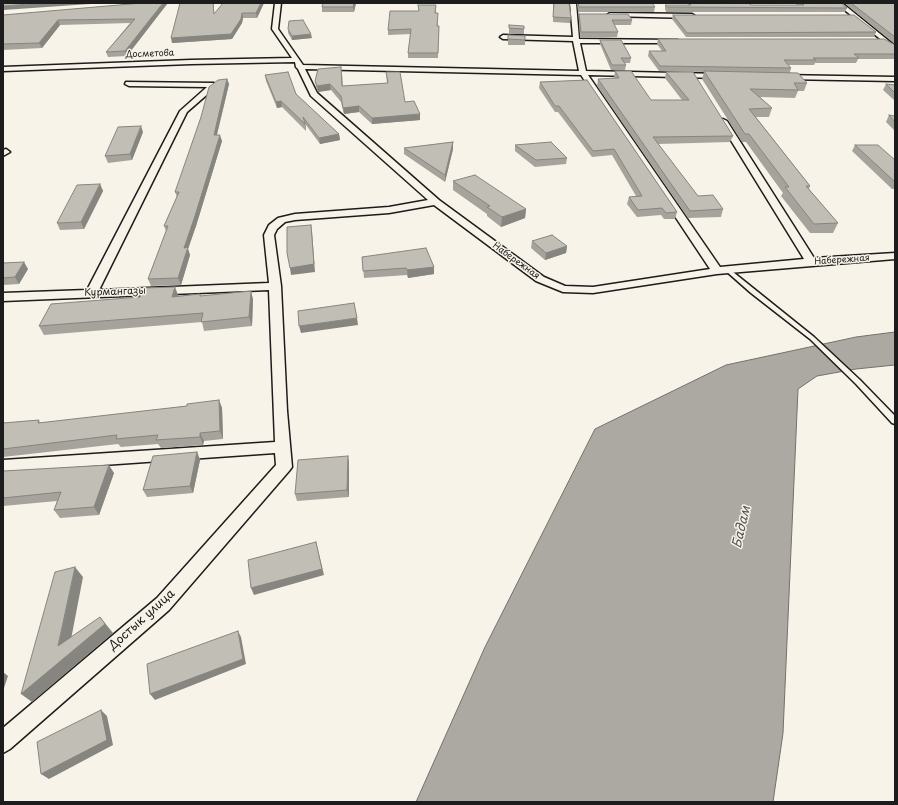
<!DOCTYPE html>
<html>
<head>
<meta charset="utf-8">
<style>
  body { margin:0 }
  #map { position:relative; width:898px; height:805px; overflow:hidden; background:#f7f3e8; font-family:"Playpen Sans",sans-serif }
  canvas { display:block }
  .frame { position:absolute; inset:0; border:4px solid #1c1c1c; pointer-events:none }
</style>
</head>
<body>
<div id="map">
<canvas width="898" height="805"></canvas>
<div class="frame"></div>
</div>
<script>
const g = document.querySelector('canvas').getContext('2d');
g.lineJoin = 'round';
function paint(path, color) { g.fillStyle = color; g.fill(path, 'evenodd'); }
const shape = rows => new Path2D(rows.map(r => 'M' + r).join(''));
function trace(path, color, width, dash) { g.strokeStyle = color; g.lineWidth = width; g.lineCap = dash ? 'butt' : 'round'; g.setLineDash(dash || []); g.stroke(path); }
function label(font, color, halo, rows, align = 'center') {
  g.font = font + ' "Playpen Sans",sans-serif'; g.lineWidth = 3; g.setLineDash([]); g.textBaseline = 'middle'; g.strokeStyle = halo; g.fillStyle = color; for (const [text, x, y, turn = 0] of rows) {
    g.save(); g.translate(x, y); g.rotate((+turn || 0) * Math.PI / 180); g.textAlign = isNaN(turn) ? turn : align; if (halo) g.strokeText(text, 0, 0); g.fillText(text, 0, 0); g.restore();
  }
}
const water = shape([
  [895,332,895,365,856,369,817,376,798,389,783,733,773,802,416,802,485,647,595,429,726,365,856,337,895,332]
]);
paint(water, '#aca9a2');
trace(water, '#72716c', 1);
const lane = shape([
  [728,268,814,337,860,380,895,416,895,424,892,423,856,384,810,339,751,293,726,271,725,270,728,268]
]);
const street = shape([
  [275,3,281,3,278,29,303,65,579,71,573,41,503,39,500,37,503,35,573,37,570,3,576,3,579,39,678,40,679,41,676,43,580,43,586,71,721,74,725,76,721,78,588,75,720,267,804,259,719,121,723,119,727,121,814,258,895,253,895,259,717,274,593,293,563,292,536,281,434,205,389,213,295,220,285,222,277,229,274,235,281,286,287,411,292,467,289,471,169,610,10,749,3,753,3,728,157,598,276,465,275,453,3,472,3,460,275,442,269,290,3,301,3,293,87,290,180,111,207,87,129,86,125,84,126,82,214,83,218,85,187,112,99,290,269,283,264,235,269,225,278,218,295,214,389,207,428,200,311,96,298,69,296,67,295,62,191,64,3,71,3,67,191,60,292,58,272,29,275,3],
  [305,69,581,75,710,269,593,287,565,286,544,277,439,200,317,93,305,69],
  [836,3,842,3,895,46,895,51,836,3],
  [610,13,692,14,695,16,692,18,608,16,607,15,610,13],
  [780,75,895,77,895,81,783,79,779,77,780,75],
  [6,149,10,152,3,156,3,150,6,149]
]);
trace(lane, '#1c1c1c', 3);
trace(street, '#1c1c1c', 3);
paint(lane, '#f7f3e8');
paint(street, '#f7f3e8');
paint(shape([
  [142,3,127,56,108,57,106,52,130,23,60,25,42,48,3,50,3,15],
  [180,3,214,3,214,13,264,3,257,18,243,18,242,23,232,39,172,43],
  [356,3,354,12,322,12,322,7],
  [553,3,569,3,571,18,570,23,553,22],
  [577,3,652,3,655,7,654,12,578,12],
  [688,3,748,3,751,5,797,5,794,3,841,3,847,8,845,12,666,12,665,9,665,5,688,5],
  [844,3,895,3,895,44],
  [436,5,436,13,438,26,439,26,438,58,408,58,408,53,411,34,388,35,388,30,418,11],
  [579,14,632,20,631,25,614,25,618,32,617,37,580,38,579,19],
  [673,15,876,32,874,37,686,37,672,19],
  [509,25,524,29,524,34,509,34],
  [288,29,312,38,292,40,288,33],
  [508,35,525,40,525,45,508,45],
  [658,39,895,45,895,59,858,59,856,63,815,63,814,65,788,65,791,68,790,72,807,83,804,91,798,91,795,98,760,97,772,108,769,117,756,117,810,186,809,189,838,223,833,233,810,233,781,196,783,193,746,142,742,142,702,79,704,72,659,71,648,56,649,51,662,51,657,44],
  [600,40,631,58,630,63,624,63,626,65,625,70,611,70,600,44],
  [615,71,651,100,682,100,665,78,666,72,733,136,730,142,658,144,698,196,723,209,721,217,688,218,597,86,598,79,615,79,614,77],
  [386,72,405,102,420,120,372,124,359,112,344,114,341,102,331,90,318,92,316,87,315,81,342,73,343,86,387,83],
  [265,75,296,94,339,134,340,140,320,144,306,125,306,131,282,107,277,108,266,81],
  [227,79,229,84,217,135,222,141,196,226,188,249,190,255,181,285,151,286,148,279,166,231,164,226,177,197,175,192],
  [587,80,677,212,675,219,664,219,661,215,637,217,627,204,629,197,636,196,612,155,592,157,558,112,555,112,539,88,540,82],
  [886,84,895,85,895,101,883,90],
  [889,115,895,116,895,131,886,122],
  [143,132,132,160,108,163,105,156],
  [453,142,453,149,445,182,404,154,404,148],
  [515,145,567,158,566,164,535,167,515,151],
  [855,145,895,160,895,189,892,189,852,151],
  [453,181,526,209,525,218,501,227,487,216,487,214,453,190],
  [100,184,103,191,84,229,60,230,57,223],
  [532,241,567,246,566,253,545,260,531,248],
  [362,257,434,267,434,274,408,278,407,275,364,278],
  [3,263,28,269,19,284,3,285],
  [200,294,201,296,253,299,252,326,204,331,202,322,44,335,39,326,178,295,177,296],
  [219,400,222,408,223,439,204,441,203,445,161,448,158,444,121,447,118,444,3,457,3,423,39,420,40,423,187,406],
  [197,452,200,460,193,493,147,497,143,490],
  [348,456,349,463,349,497,297,501,295,494],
  [3,471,114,473,99,515,60,518,54,510,57,501,3,506]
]), '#a5a39c');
paint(shape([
  [41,3,105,3,3,10,3,6],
  [163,3,168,3,127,56,125,51],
  [261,3,264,3,257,18,256,13],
  [354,3,356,3,354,12,353,7],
  [242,13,243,18,242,23,232,39,172,43,171,38],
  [58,20,60,25,42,48,39,43],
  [311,34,312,38,292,40,292,36],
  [227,79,229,84,215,142,214,135],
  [330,84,331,90,318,92,317,86],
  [281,101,282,107,277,108,276,102],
  [359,106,359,112,344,114,343,108],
  [420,114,420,120,372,124,372,118],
  [141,126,143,132,132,160,130,154],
  [339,134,340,140,320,144,319,138],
  [220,135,222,141,196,226,188,249,190,255,181,285,178,278,184,248],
  [453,142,453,149,445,182,445,175],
  [100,184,103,191,84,229,81,222],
  [526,209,525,218,501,227,502,217],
  [311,225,312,232,315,272,291,275,290,268],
  [567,246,566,253,545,260,546,253],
  [24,262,28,269,19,284,15,277],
  [434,267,434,274,408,278,407,270],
  [175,287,178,295,175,305,172,297],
  [251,291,253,299,252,326,249,317],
  [357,318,358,325,301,333,299,326],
  [219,400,222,408,223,439,220,431],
  [200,433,204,441,203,445,200,437],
  [197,452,200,460,193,493,190,486],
  [348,456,349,463,349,497,347,490],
  [109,465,114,473,99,515,94,507],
  [316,542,324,575,254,595,251,588],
  [75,567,83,577,68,655,100,617,113,633,32,702,21,694,58,646],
  [238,631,241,637,246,664,155,700,150,694],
  [3,672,8,676,3,691],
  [101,710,107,716,113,745,49,779,41,774]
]), '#86857f');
const building = shape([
  [3,3,41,3,3,6,3,3],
  [142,3,163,3,125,51,106,52,135,19,58,20,39,43,3,44,3,15,142,3],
  [180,3,213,3,214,14,223,3,261,3,256,13,242,13,241,19,231,34,171,38,180,3],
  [323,3,354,3,353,7,322,7,323,3],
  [554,3,569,3,571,18,553,17,554,3],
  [578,3,652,3,655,7,579,7,578,3],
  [689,3,748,3,751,5,804,5,801,3,841,3,847,8,667,7,665,5,691,5,689,3],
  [851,3,895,3,895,37,851,3],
  [418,5,436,5,435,13,438,13,437,26,439,26,438,53,408,53,411,29,388,30,390,11,419,11,418,5],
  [579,14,628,14,632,20,612,20,618,32,581,32,579,14],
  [673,15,854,15,876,32,687,33,673,15],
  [303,20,311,34,292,36,288,29,289,21,303,20],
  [509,25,524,26,524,29,509,28,509,25],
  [508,35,525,36,525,40,508,39,508,35],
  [658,39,884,39,895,45,895,54,854,54,859,58,813,58,816,60,784,60,791,68,660,66,649,51,666,51,658,39],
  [600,40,621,40,631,58,621,58,626,65,612,65,600,40],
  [341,67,342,86,388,83,386,72,400,72,405,102,414,101,420,114,372,118,359,106,343,108,341,96,330,84,317,86,315,81,318,69,341,67],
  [615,71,631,71,651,100,689,100,666,72,693,72,733,136,653,137,698,196,713,195,723,209,690,211,598,79,619,78,615,71],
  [704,71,798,73,807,83,794,83,798,90,750,89,772,108,749,109,810,186,806,186,838,223,814,224,785,187,789,187,749,134,745,134,704,71],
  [288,72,296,94,339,134,319,138,303,117,305,124,281,101,276,102,265,75,288,72],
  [227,79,214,135,220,135,194,219,184,248,188,247,178,278,148,279,168,226,164,226,179,192,175,192,201,117,209,87,218,80,227,79],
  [587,80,677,212,666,213,662,208,638,210,629,197,642,196,614,149,593,151,559,106,555,106,540,82,587,80],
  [886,84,895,85,895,93,886,84],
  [889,115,895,116,895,122,889,115],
  [141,126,130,154,105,156,118,127,141,126],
  [453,142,445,175,404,148,453,142],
  [551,142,567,158,536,160,515,145,551,142],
  [855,145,878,145,895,160,895,182,855,145],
  [475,175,526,209,502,217,487,207,490,206,453,181,475,175],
  [100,184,81,222,57,223,77,185,100,184],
  [311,225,314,264,290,268,287,253,287,227,311,225],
  [552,235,567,246,546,253,532,241,552,235],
  [426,248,434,267,407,270,406,268,363,271,362,257,426,248],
  [24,262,15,277,3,278,3,263,24,262],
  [175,287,172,297,200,294,200,296,251,291,249,317,201,322,203,313,39,326,51,304,140,297,144,288,175,287],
  [354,303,357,318,299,326,298,311,354,303],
  [219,400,220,431,200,433,200,437,156,440,158,435,116,439,117,435,3,449,3,423,39,420,38,423,187,406,187,404,219,400],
  [197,452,190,486,143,490,153,456,197,452],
  [348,456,347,490,295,494,298,460,348,456],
  [109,465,94,507,54,510,61,492,3,498,3,471,109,465],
  [316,542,322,569,251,588,248,560,316,542],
  [75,567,58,646,100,617,105,624,21,694,55,572,75,567],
  [238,631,243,659,150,694,147,664,238,631],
  [101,710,107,740,41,774,37,742,101,710]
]);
paint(building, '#c0beb5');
trace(building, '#86857f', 1);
label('9px', '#1c1c1c', '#f7f3e8', [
  ["Досметова",150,54,-2],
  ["Набережная",842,260,-4],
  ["Набережная",516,261,36]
]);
label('10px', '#1c1c1c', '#f7f3e8', [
  ["Курмангазы",115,292,-2]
]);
label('12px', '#1c1c1c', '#f7f3e8', [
  ["Достык улица",142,620,-42]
]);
label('italic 13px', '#565452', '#f7f3e8', [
  ["Бадам",742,527,-77]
]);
</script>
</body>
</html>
